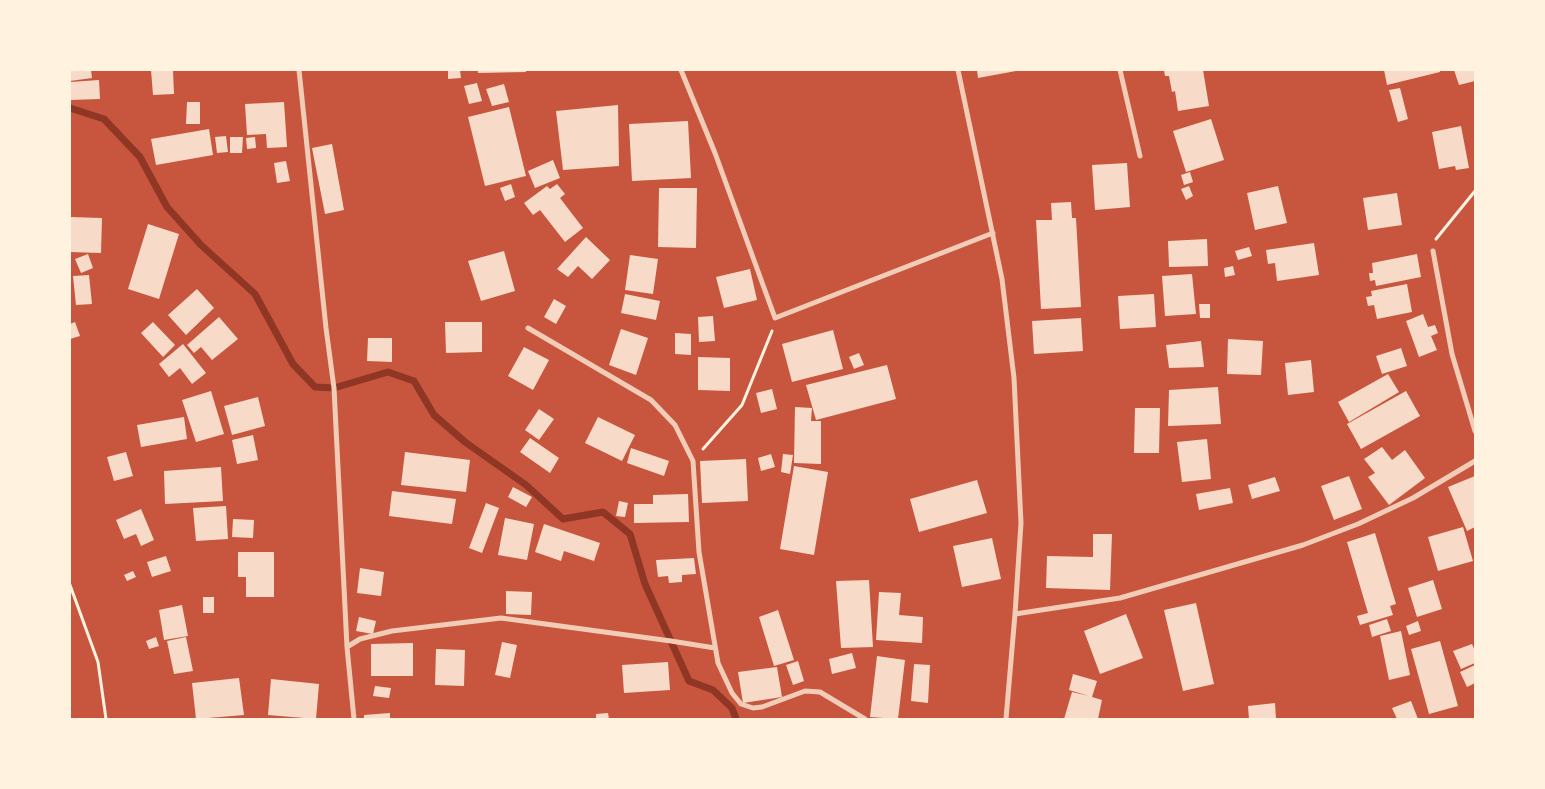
<!DOCTYPE html>
<html>
<head>
<meta charset="utf-8">
<style>
  body { margin:0 }
  #map { position:relative; width:1545px; height:789px; overflow:hidden; background:#c8553d; font-family:"Archivo Narrow",sans-serif }
  canvas { display:block }
  .frame { position:absolute; inset:0; border:71px solid #fff3e0; pointer-events:none }
</style>
</head>
<body>
<div id="map">
<canvas width="1545" height="789"></canvas>
<div class="frame"></div>
</div>
<script>
const g = document.querySelector('canvas').getContext('2d');
g.lineJoin = 'round';
const shape = rows => new Path2D(rows.map(r => 'M' + r).join(''));
function trace(path, color, width, dash) { g.strokeStyle = color; g.lineWidth = width; g.lineCap = dash ? 'butt' : 'round'; g.setLineDash(dash || []); g.stroke(path); }
function paint(path, color) { g.fillStyle = color; g.fill(path, 'evenodd'); }
trace(shape([
  [70,108,104,119,140,157,167,207,201,245,255,294,293,364,315,387,334,388,388,372,414,381,434,415,465,442,526,485,563,519,603,512,630,534,645,584,689,681,713,690,732,708,736,719]
]), '#8f3625', 7);
paint(shape([
  [74,70,91,70,92,78,70,81,70,71],
  [151,70,173,70,174,94,153,95],
  [448,70,460,70,461,78,448,79],
  [478,70,526,70,526,72,478,73],
  [977,70,1016,70,1016,71,978,78],
  [1164,70,1203,70,1209,106,1178,111,1175,91,1172,92,1169,76,1165,76],
  [1384,70,1440,70,1440,72,1387,85],
  [1454,70,1475,70,1475,81,1459,85],
  [99,80,100,99,70,100,70,82],
  [477,83,482,101,469,104,464,86],
  [504,84,509,102,492,106,486,89],
  [1400,88,1408,119,1398,122,1389,90],
  [187,102,200,102,200,124,186,124],
  [284,102,287,147,267,148,266,134,247,135,245,104],
  [618,105,619,166,563,170,556,111],
  [509,107,526,176,485,186,468,117],
  [1211,119,1224,160,1186,172,1173,131],
  [688,121,691,178,632,181,629,124],
  [1461,126,1469,168,1456,170,1455,166,1439,169,1432,132],
  [209,129,213,155,156,165,151,139],
  [226,136,228,152,217,153,215,137],
  [230,137,243,137,242,153,230,153],
  [255,137,256,148,247,149,246,138],
  [332,144,344,210,325,214,312,148],
  [553,160,560,178,535,188,528,171],
  [286,161,290,181,277,183,274,163],
  [1127,163,1130,207,1095,210,1092,165],
  [1190,172,1193,182,1184,185,1181,175],
  [511,184,515,197,505,201,500,188],
  [557,184,565,194,560,198,583,228,565,242,540,210,533,215,524,203,547,186,550,189],
  [1189,186,1193,196,1186,200,1181,189],
  [1278,186,1287,223,1255,230,1247,193],
  [659,188,697,188,696,248,658,247],
  [1397,193,1402,225,1368,230,1363,198],
  [1071,202,1072,218,1076,218,1081,307,1041,309,1036,220,1052,220,1051,203],
  [70,217,102,218,101,253,70,252],
  [148,224,179,234,159,299,128,289],
  [586,237,610,260,592,279,578,266,568,277,557,269],
  [1207,239,1208,266,1169,267,1168,241],
  [1314,243,1319,275,1277,281,1275,263,1268,264,1266,250],
  [1249,247,1252,256,1238,260,1235,251],
  [504,251,515,291,481,301,468,261],
  [88,254,93,268,81,273,75,259],
  [1417,254,1421,277,1376,286,1375,280,1370,281,1369,273,1373,273,1372,263],
  [630,255,658,259,653,294,625,290],
  [1233,266,1235,275,1225,277,1224,268],
  [750,269,757,300,724,308,716,277],
  [1192,274,1196,314,1165,316,1162,276],
  [89,275,92,304,76,305,73,276],
  [1407,284,1412,312,1377,319,1374,305,1368,306,1366,297,1372,296,1371,291],
  [197,289,214,308,186,335,168,315],
  [625,294,660,301,656,320,621,313],
  [1154,294,1156,327,1120,329,1118,296],
  [554,299,566,306,556,324,544,317],
  [1199,304,1210,304,1210,318,1200,318],
  [1423,314,1428,327,1435,325,1438,333,1431,336,1437,350,1419,357,1406,321],
  [713,316,715,341,699,342,698,317],
  [219,317,238,339,212,360,201,347,194,353,187,345],
  [1081,318,1083,351,1034,354,1032,321],
  [75,322,80,336,70,339,70,324],
  [153,322,175,345,163,357,141,333],
  [445,322,482,322,482,352,446,353],
  [621,329,648,338,636,375,609,365],
  [833,330,843,369,792,382,782,344],
  [675,333,691,334,691,355,675,354],
  [368,338,392,338,392,362,367,361],
  [1228,339,1263,341,1261,375,1227,374],
  [1201,341,1204,367,1169,368,1166,345],
  [183,344,206,373,192,384,180,368,169,377,159,364],
  [524,347,549,360,533,390,508,376],
  [1401,348,1407,366,1382,374,1376,356],
  [859,353,864,365,854,369,849,357],
  [698,357,730,358,730,391,698,390],
  [1311,360,1314,392,1288,395,1285,363],
  [887,365,896,399,816,420,806,385],
  [1388,374,1399,392,1349,422,1338,402],
  [1218,387,1221,424,1168,426,1169,390],
  [772,389,777,409,761,413,756,393],
  [211,391,224,434,196,442,182,400],
  [1406,391,1420,416,1361,449,1347,424],
  [258,397,265,426,232,435,224,406],
  [795,407,812,408,811,421,821,421,821,464,794,463],
  [1135,408,1160,408,1159,453,1134,453],
  [539,409,554,419,539,440,525,430],
  [184,417,187,439,141,447,137,425],
  [598,417,635,435,622,461,585,443],
  [253,435,258,460,237,464,232,440],
  [530,438,559,458,550,473,520,452],
  [1207,439,1211,479,1182,482,1177,442],
  [1382,447,1392,460,1405,450,1425,478,1389,505,1368,477,1375,473,1364,459],
  [631,448,669,461,664,476,627,463],
  [126,452,133,476,114,481,107,457],
  [405,452,470,460,466,492,401,485],
  [771,454,775,467,761,471,758,458],
  [783,454,793,455,790,474,781,472],
  [746,459,748,501,702,503,700,461],
  [794,466,828,472,814,555,780,549],
  [221,467,223,501,165,504,164,471],
  [1349,476,1362,509,1334,520,1321,486],
  [1475,476,1475,527,1467,531,1448,487],
  [1275,477,1280,491,1252,499,1248,485],
  [977,480,987,513,919,532,910,499],
  [513,487,532,497,526,507,508,497],
  [1230,488,1233,503,1199,510,1196,494],
  [392,491,456,499,452,524,389,516],
  [688,494,689,522,634,523,634,504,653,504,653,495],
  [619,501,628,503,625,517,616,516],
  [486,503,499,508,482,553,469,548],
  [226,506,228,539,196,541,193,508],
  [141,509,154,540,141,546,136,534,124,539,116,520],
  [505,518,534,524,527,560,498,555],
  [233,519,254,520,253,538,232,537],
  [544,524,600,543,594,561,564,551,561,561,535,552],
  [1463,527,1473,561,1438,571,1428,537],
  [1375,533,1396,604,1390,606,1393,615,1360,625,1357,616,1368,613,1347,542],
  [1093,534,1112,534,1110,590,1046,588,1047,556,1093,557],
  [992,538,1001,579,962,587,953,546],
  [238,552,274,552,274,597,246,597,246,577,238,577],
  [166,556,171,571,152,577,147,562],
  [694,558,696,574,682,575,682,582,669,583,668,576,658,577,656,560],
  [360,568,384,572,381,596,357,593],
  [133,571,136,577,127,581,124,575],
  [869,580,873,647,841,648,836,581],
  [1433,580,1442,609,1417,617,1408,588],
  [506,591,532,592,531,615,506,614],
  [879,592,901,593,899,615,923,617,922,643,876,640],
  [203,597,214,597,214,613,203,613],
  [1196,603,1214,684,1183,691,1164,610],
  [182,605,188,636,164,640,159,610],
  [778,610,794,660,774,666,759,617],
  [1126,614,1143,658,1100,674,1084,631],
  [359,617,376,621,373,634,356,631],
  [1387,619,1391,631,1372,637,1369,625],
  [1418,621,1421,631,1409,635,1406,626],
  [1401,631,1410,675,1389,680,1380,636],
  [156,637,159,646,149,649,146,641],
  [186,637,193,671,174,674,167,641],
  [1440,641,1458,706,1429,714,1411,649],
  [502,642,517,645,510,678,495,675],
  [413,643,413,676,371,676,371,644],
  [1472,644,1475,651,1475,663,1461,669,1453,651],
  [436,649,465,650,464,686,435,685],
  [852,653,856,668,832,674,829,659],
  [877,656,905,660,898,719,870,717],
  [798,661,804,681,793,685,786,665],
  [668,662,670,690,624,693,622,665],
  [914,664,930,665,928,703,911,701],
  [1475,665,1475,683,1467,687,1460,672],
  [777,667,782,697,743,703,738,672],
  [1073,674,1097,681,1092,697,1102,700,1098,719,1064,719,1072,692,1089,696,1069,690],
  [239,678,244,715,196,719,192,683],
  [271,679,319,684,316,719,268,715],
  [375,686,391,688,389,698,373,696],
  [1411,701,1418,719,1397,719,1392,708],
  [1275,703,1276,719,1249,719,1248,706],
  [390,713,390,719,364,719,364,715],
  [608,713,609,719,596,719,596,714]
]), '#f7dbc8');
trace(shape([
  [1436,239,1475,191],
  [703,449,742,405,772,331],
  [70,585,98,662,106,719]
]), '#fff3e0', 3);
trace(shape([
  [299,70,326,328,334,388,347,647,354,719],
  [681,70,715,153,775,318,993,233],
  [958,70,1002,279,1014,378,1021,523,1015,614,1006,719],
  [1120,70,1140,156],
  [1433,251,1452,354,1475,431],
  [528,328,651,400,675,425,693,461,699,552,718,663,732,693,741,704,753,708,762,707,805,691,820,692,865,719],
  [1015,614,1120,598,1303,545,1358,524,1413,498,1475,461],
  [347,647,360,639,392,631,501,618,671,641,715,648]
]), '#f1ccb7', 5);
</script>
</body>
</html>
